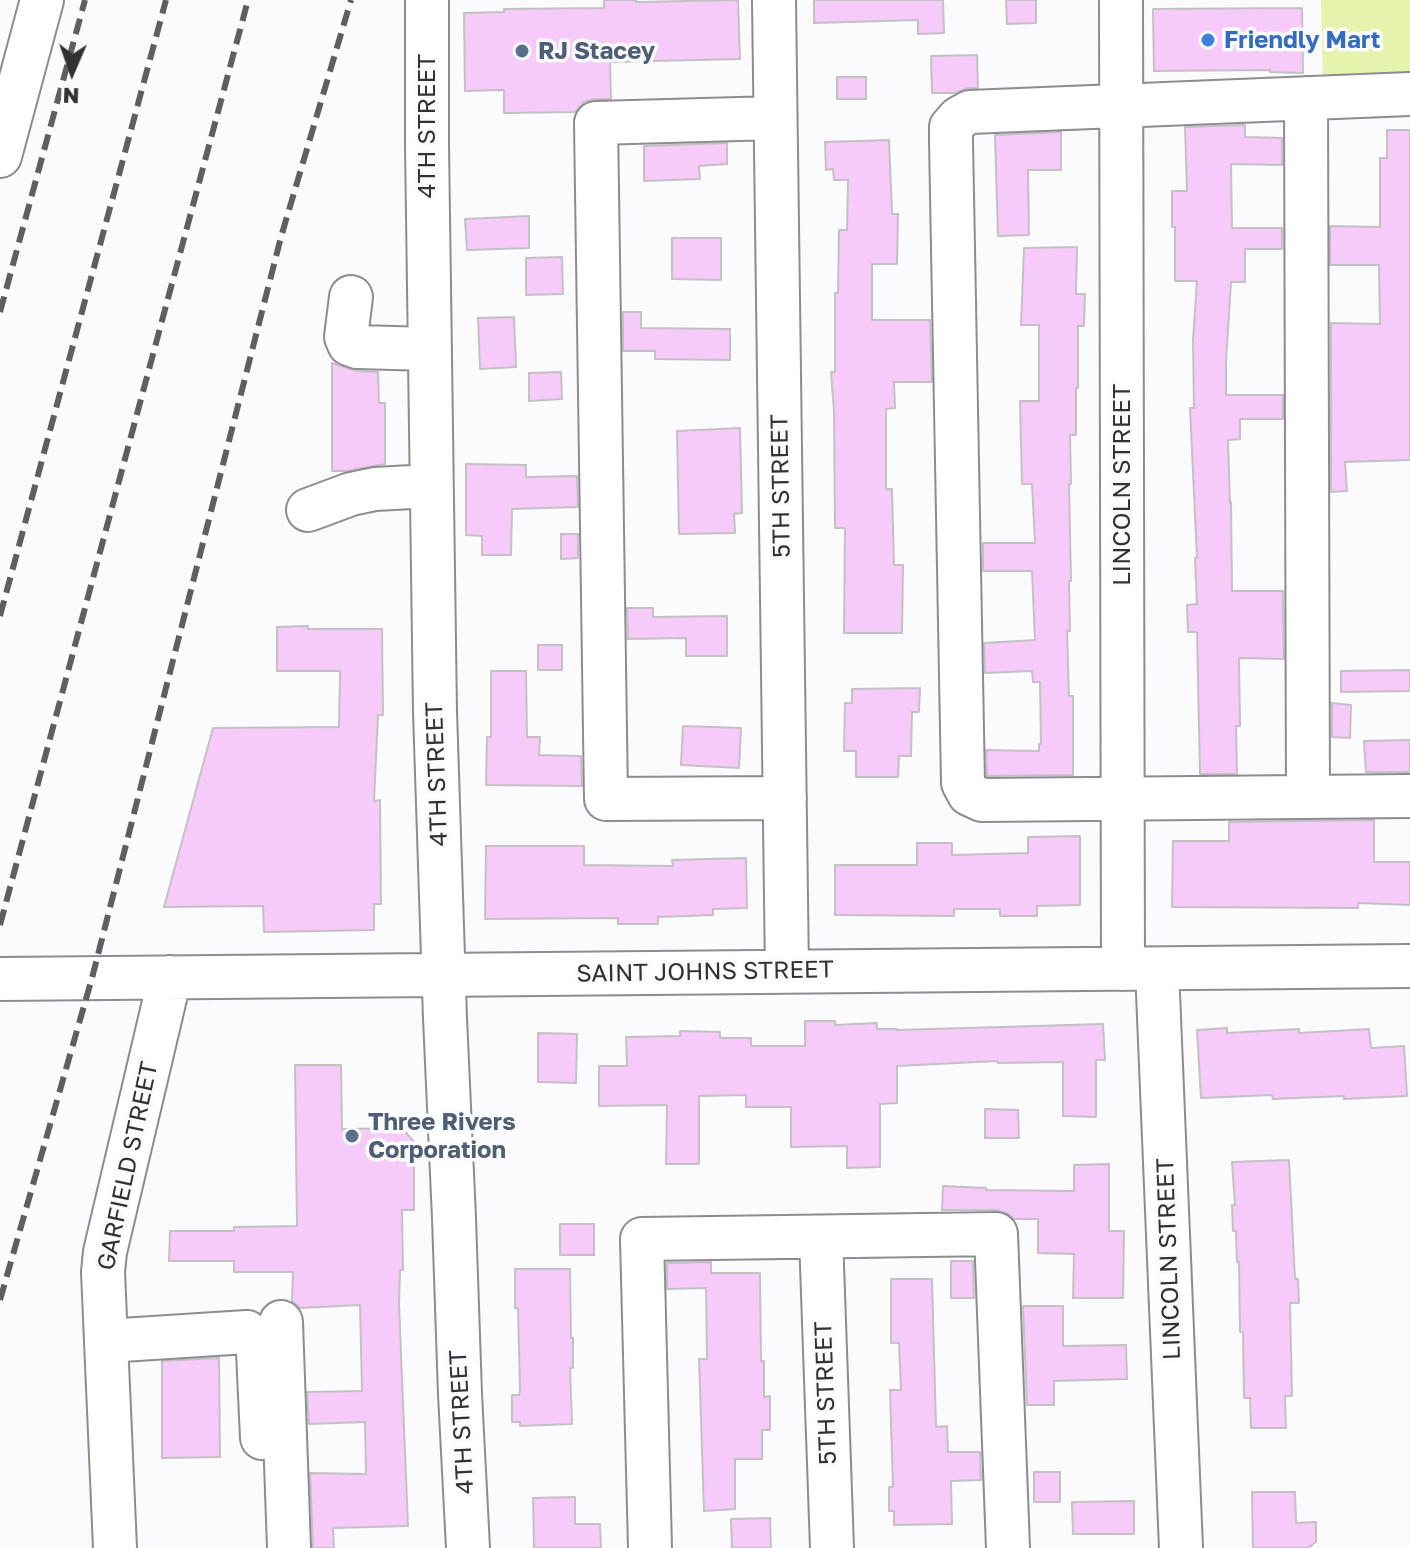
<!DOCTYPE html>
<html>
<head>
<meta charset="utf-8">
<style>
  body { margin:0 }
  #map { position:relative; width:1410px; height:1548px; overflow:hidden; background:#fbfbfe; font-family:"Golos Text",sans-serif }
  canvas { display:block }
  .north { position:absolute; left:32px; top:32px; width:80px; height:80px; -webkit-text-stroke:6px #fbfbfe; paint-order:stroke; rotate:182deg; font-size:22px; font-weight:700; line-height:32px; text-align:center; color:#323234 }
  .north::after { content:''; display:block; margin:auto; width:28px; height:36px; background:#323234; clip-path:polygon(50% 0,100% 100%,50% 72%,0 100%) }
</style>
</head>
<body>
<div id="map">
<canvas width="1410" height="1548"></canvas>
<div class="north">N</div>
</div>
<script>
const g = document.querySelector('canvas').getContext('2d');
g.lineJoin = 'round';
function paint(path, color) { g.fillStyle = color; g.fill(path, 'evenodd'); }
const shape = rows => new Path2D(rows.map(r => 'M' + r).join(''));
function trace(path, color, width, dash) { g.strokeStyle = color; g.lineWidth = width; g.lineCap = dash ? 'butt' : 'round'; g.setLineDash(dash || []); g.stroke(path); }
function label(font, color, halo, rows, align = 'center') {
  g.font = font + ' "Golos Text",sans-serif'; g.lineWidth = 7; g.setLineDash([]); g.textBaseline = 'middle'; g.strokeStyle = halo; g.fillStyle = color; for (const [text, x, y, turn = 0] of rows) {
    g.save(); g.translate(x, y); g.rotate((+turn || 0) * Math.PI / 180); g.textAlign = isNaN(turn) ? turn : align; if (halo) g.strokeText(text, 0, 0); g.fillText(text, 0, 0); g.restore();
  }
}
paint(shape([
  [1321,0,1410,0,1410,76,1323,81]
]), '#e5f3ad');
const building = shape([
  [604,0,636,0,636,2,738,0,740,59,610,62,611,99,595,99,584,102,575,112,504,113,504,90,465,91,464,13,504,12,504,9,604,8,604,0],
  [814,0,943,0,944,33,918,34,918,20,814,23,814,0],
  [1006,0,1036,0,1036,23,1007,24,1006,0],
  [1302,8,1303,73,1270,72,1270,70,1154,71,1153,9,1302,8],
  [977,55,978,88,968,88,955,93,932,93,931,56,977,55],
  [837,77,866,77,866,99,837,99,837,77],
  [1245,125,1245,137,1282,138,1282,165,1231,164,1232,228,1282,228,1282,249,1245,249,1245,282,1231,282,1226,362,1226,395,1283,395,1283,419,1240,419,1240,439,1228,440,1230,503,1231,502,1232,591,1283,591,1284,659,1239,658,1240,726,1236,726,1237,774,1200,774,1197,632,1188,632,1187,605,1197,604,1195,558,1197,558,1190,408,1194,408,1193,340,1197,281,1175,281,1175,227,1172,227,1172,191,1187,191,1185,127,1245,125],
  [1387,130,1410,130,1410,460,1345,462,1347,491,1331,492,1331,323,1380,324,1379,265,1330,265,1330,226,1380,227,1380,158,1387,158,1387,130],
  [1061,132,1061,170,1028,170,1029,235,998,236,995,135,1061,132],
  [889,140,892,214,898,214,897,264,872,264,872,320,930,320,932,382,894,382,895,408,886,409,886,489,892,489,894,565,903,565,902,633,844,633,845,528,835,528,834,411,831,372,835,372,835,293,838,293,839,230,847,230,848,180,834,180,833,169,826,170,825,142,889,140],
  [727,143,727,164,699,166,700,179,644,181,644,146,727,143],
  [529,216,529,248,467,250,465,219,529,216],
  [672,238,721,238,721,280,672,279,672,238],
  [1077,247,1076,294,1085,294,1084,326,1078,326,1078,388,1076,388,1076,435,1070,435,1071,484,1069,484,1071,581,1069,581,1070,631,1067,631,1069,696,1073,696,1073,775,987,776,986,750,1039,751,1039,744,1041,744,1040,682,1033,682,1032,671,985,673,984,643,1035,640,1032,571,983,571,983,543,1035,543,1032,484,1022,484,1020,401,1039,401,1039,325,1021,325,1024,248,1077,247],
  [562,257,563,294,526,295,526,258,562,257],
  [623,312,641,312,641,328,730,329,730,360,655,359,655,351,623,351,623,312],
  [514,317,516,367,480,369,478,318,514,317],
  [332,363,356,371,378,372,379,403,385,403,385,464,346,471,332,471,332,363],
  [561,372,562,399,529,401,529,373,561,372],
  [740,428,742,513,734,514,735,533,679,534,677,431,740,428],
  [466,464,526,465,526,477,577,476,578,507,512,509,511,555,482,555,482,536,466,535,466,464],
  [561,534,578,534,578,558,561,559,561,534],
  [627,608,653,608,653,617,727,616,727,656,686,656,686,638,628,639,627,608],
  [308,626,308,629,382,629,383,715,378,715,374,801,380,800,381,904,374,904,374,930,264,932,263,906,164,907,213,728,339,727,340,671,277,671,277,627,308,626],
  [538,645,562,645,562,670,538,670,538,645],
  [1410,670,1410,691,1341,692,1341,671,1410,670],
  [491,671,526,671,527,737,540,737,539,755,581,756,582,786,486,785,487,737,491,737,491,671],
  [920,688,919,712,912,712,911,756,899,756,898,777,856,777,856,751,844,751,845,703,852,703,852,689,920,688],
  [1332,703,1351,705,1350,738,1332,737,1332,703],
  [683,726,741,728,739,768,681,765,683,726],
  [1410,740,1410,772,1366,772,1364,741,1410,740],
  [1374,820,1374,862,1410,862,1410,905,1358,903,1358,908,1172,907,1173,841,1229,841,1229,822,1374,820],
  [1080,836,1080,905,1037,906,1037,916,1000,916,1000,909,954,909,954,916,835,915,835,865,917,865,917,843,952,843,952,855,1028,853,1028,837,1080,836],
  [486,846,584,846,584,865,673,866,672,860,746,858,747,908,713,909,713,915,658,917,658,924,618,924,618,918,485,919,486,846],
  [805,1021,835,1021,835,1025,877,1023,877,1029,897,1029,897,1030,1103,1024,1105,1060,1096,1060,1096,1117,1063,1116,1063,1062,998,1063,997,1061,897,1066,897,1103,880,1104,880,1167,847,1168,847,1146,791,1147,791,1107,746,1107,746,1095,699,1096,699,1164,666,1164,667,1105,599,1106,599,1066,627,1066,626,1037,680,1036,680,1031,720,1032,720,1038,751,1038,751,1046,805,1046,805,1021],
  [1227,1028,1227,1033,1299,1029,1299,1033,1369,1029,1371,1048,1404,1046,1407,1096,1344,1099,1344,1096,1273,1099,1272,1095,1201,1098,1197,1030,1227,1028],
  [538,1033,577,1034,576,1083,538,1082,538,1033],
  [295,1065,341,1065,342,1129,402,1128,414,1142,414,1210,402,1210,403,1270,400,1270,399,1304,408,1526,333,1528,334,1548,313,1548,310,1473,366,1474,365,1422,309,1424,307,1392,362,1391,360,1305,300,1308,292,1301,293,1272,234,1272,234,1261,169,1261,170,1231,234,1231,234,1227,297,1226,295,1065],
  [985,1109,1018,1110,1019,1138,985,1138,985,1109],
  [1289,1160,1295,1279,1298,1279,1299,1303,1290,1303,1292,1396,1285,1396,1286,1428,1251,1428,1250,1398,1244,1398,1243,1332,1240,1332,1239,1262,1237,1262,1236,1231,1233,1231,1232,1205,1235,1205,1232,1162,1289,1160],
  [1109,1164,1109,1231,1124,1231,1123,1298,1073,1298,1074,1254,1038,1253,1038,1219,1014,1219,1007,1213,996,1210,942,1210,943,1186,986,1188,986,1190,1074,1191,1074,1165,1109,1164],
  [560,1224,594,1224,594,1255,560,1255,560,1224],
  [951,1261,973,1261,974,1298,951,1298,951,1261],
  [711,1262,711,1273,760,1273,761,1361,764,1361,764,1397,770,1396,770,1430,762,1430,762,1459,735,1459,735,1509,704,1511,699,1359,707,1359,706,1288,667,1289,667,1263,711,1262],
  [515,1269,570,1269,571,1338,573,1338,573,1368,570,1368,572,1424,520,1426,520,1422,512,1422,512,1395,519,1395,520,1390,518,1308,515,1308,515,1269],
  [891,1279,932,1279,936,1427,947,1426,948,1452,980,1452,981,1480,951,1481,952,1524,894,1525,894,1511,889,1511,889,1487,893,1487,890,1390,901,1390,899,1343,891,1343,891,1279],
  [1023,1306,1063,1306,1063,1346,1126,1345,1127,1379,1054,1381,1054,1405,1027,1405,1023,1306],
  [219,1358,220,1457,162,1458,162,1361,219,1358],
  [1034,1472,1060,1472,1060,1502,1034,1502,1034,1472],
  [1252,1492,1295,1492,1296,1523,1316,1522,1316,1542,1308,1548,1253,1548,1252,1492],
  [575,1497,575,1524,600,1524,601,1548,534,1548,533,1498,575,1497],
  [1134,1501,1134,1534,1073,1534,1072,1502,1134,1501],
  [770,1518,771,1548,732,1548,731,1519,770,1518]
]);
paint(building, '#f6cbfa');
trace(building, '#c4c0c4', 2);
const minor = shape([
  [427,0,427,145,435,712,445,1018,454,1218,460,1394,468,1548],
  [774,0,787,971],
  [1121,0,1123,969],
  [1410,94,970,112,959,118,951,127,951,141,963,783,969,794,982,800,1410,796],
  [1306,98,1308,797],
  [775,118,596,123,606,799,785,798],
  [0,156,42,0],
  [351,297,346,337,349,344,357,347,430,349],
  [308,510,351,494,375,489,431,486],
  [1157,969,1181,1548],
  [0,979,1410,966],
  [821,1237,832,1548],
  [281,1322,289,1548],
  [106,1341,247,1332,255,1339,258,1352,262,1438],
  [115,1548,103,1272,105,1252,170,977],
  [650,1548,642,1239,996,1234,1008,1548]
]);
trace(minor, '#8c8c91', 46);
trace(minor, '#fff', 42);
trace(shape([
  [0,312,85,0],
  [0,616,166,0],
  [0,925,248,0],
  [0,1300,92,978,281,237,351,0]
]), '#5f5f61', 6, [16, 8]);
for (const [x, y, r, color] of [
  [1208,40,8,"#3f7fe0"],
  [522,51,8,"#5c6f8a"],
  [352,1136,8,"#5c6f8a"]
]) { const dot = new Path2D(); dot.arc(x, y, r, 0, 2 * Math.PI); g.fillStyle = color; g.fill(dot); trace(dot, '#fbfbfe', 3); }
label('bold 24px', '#366cbe', '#fbfbfe', [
  ["Friendly Mart",1224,40]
], 'left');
label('bold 24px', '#4e5e75', '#fbfbfe', [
  ["RJ Stacey",538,51],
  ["Three Rivers",368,1122],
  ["Corporation",368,1150]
], 'left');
label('24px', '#323234', '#fbfbfe', [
  ["4TH STREET",427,126,-90],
  ["LINCOLN STREET",1122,485,-90],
  ["5TH STREET",781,486,-91],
  ["4TH STREET",437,774,-92],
  ["SAINT JOHNS STREET",705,972,-1],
  ["GARFIELD STREET",128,1166,-78],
  ["LINCOLN STREET",1169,1259,-92],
  ["5TH STREET",826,1393,-92],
  ["4TH STREET",462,1422,-93]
]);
</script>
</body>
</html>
